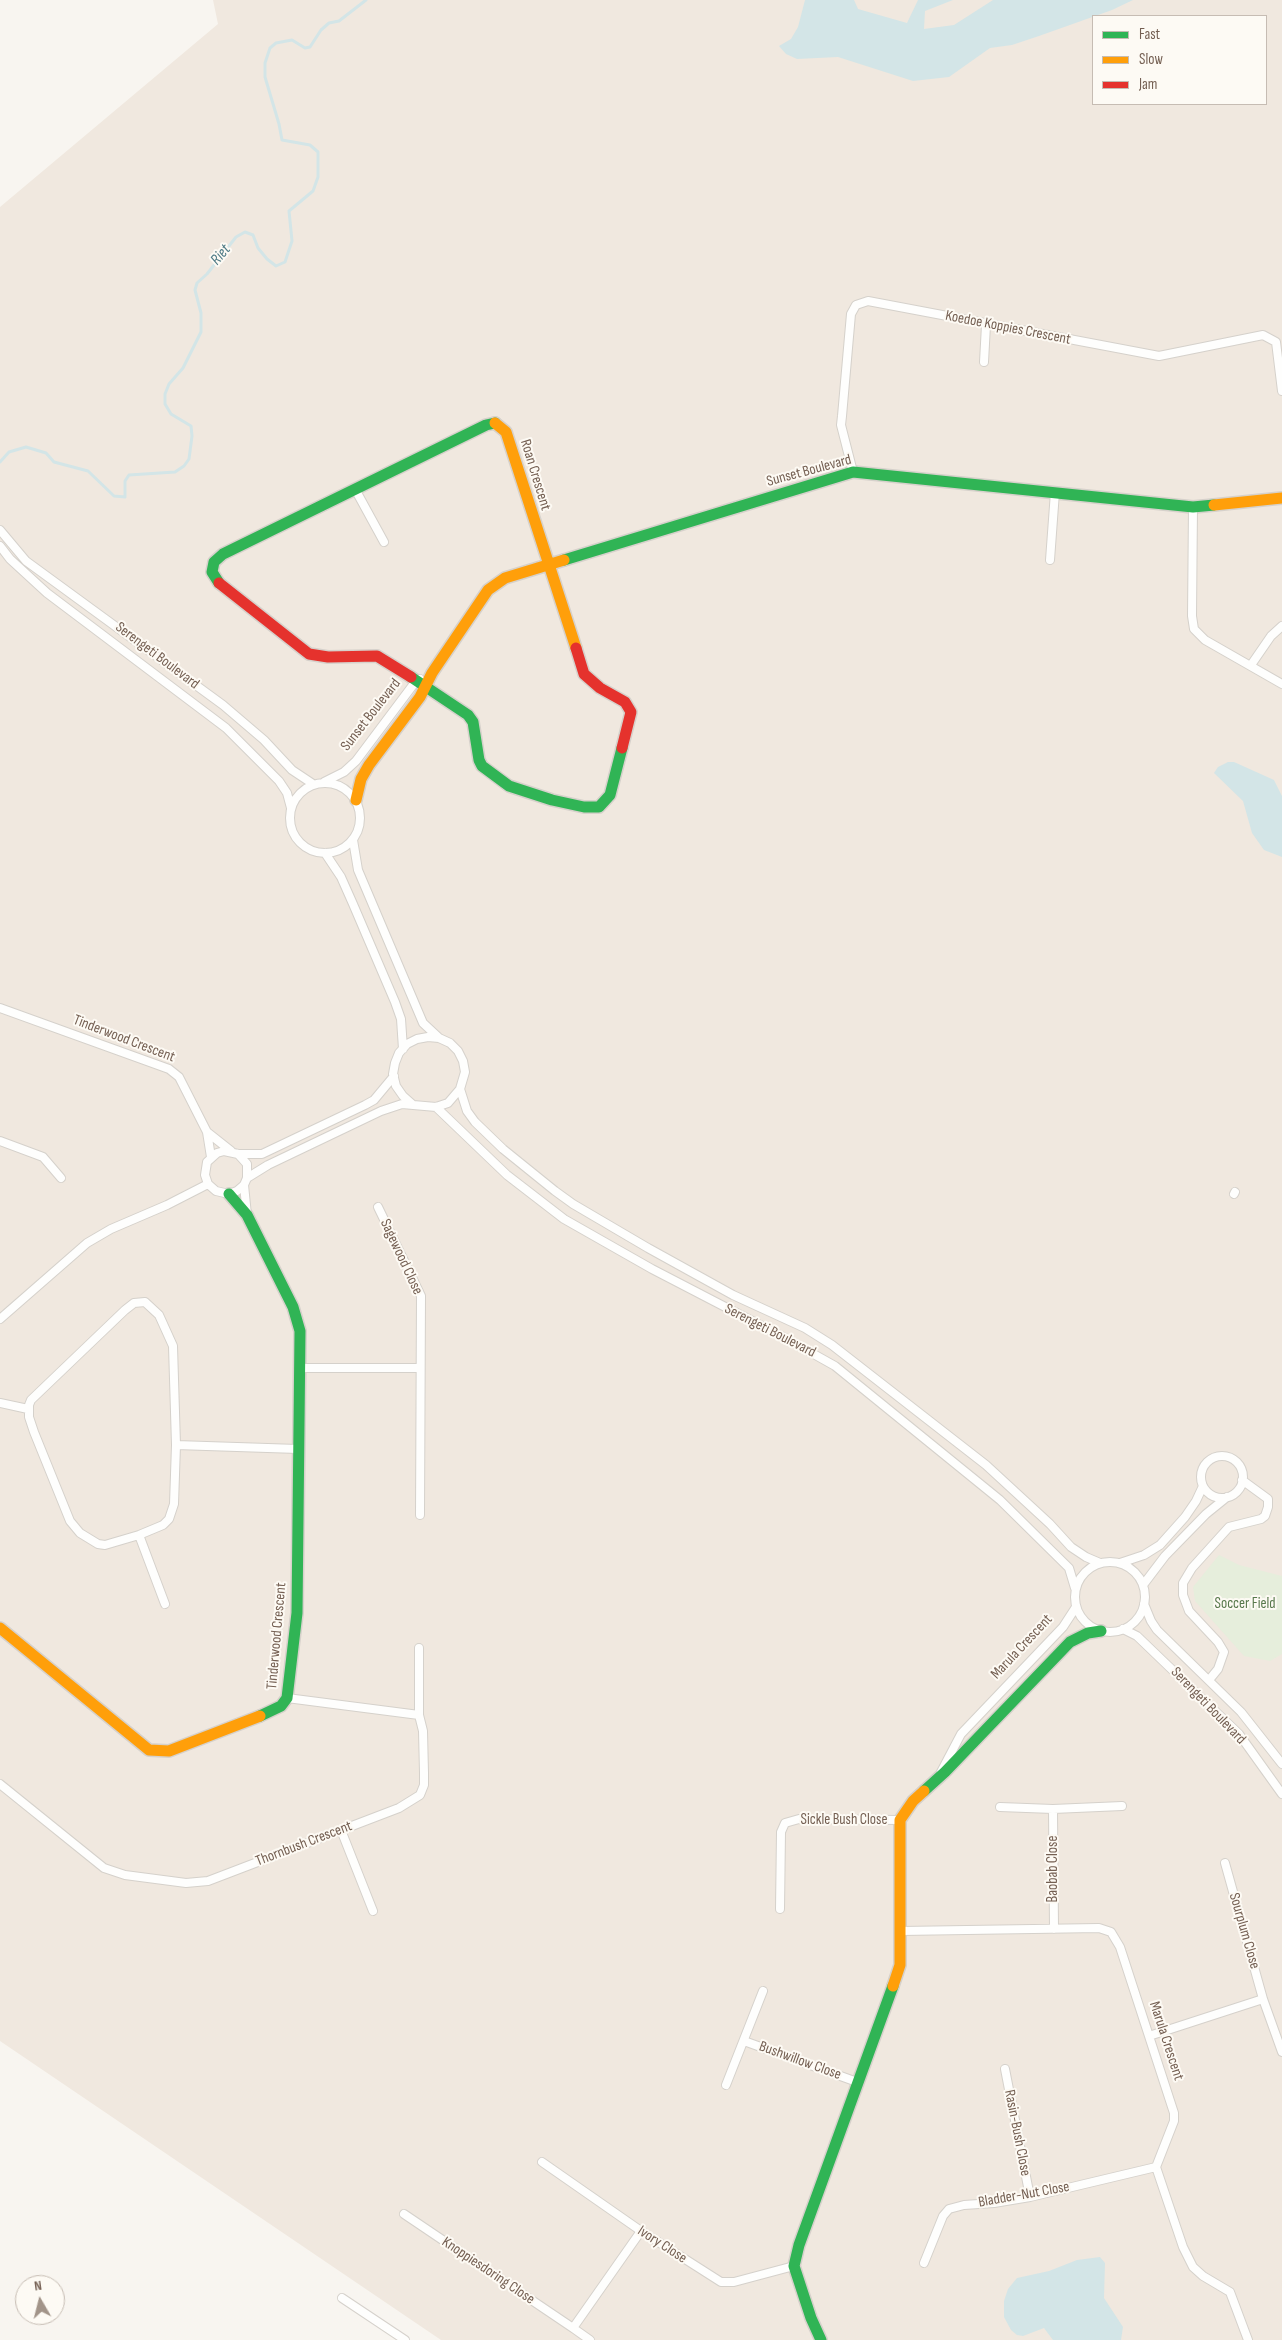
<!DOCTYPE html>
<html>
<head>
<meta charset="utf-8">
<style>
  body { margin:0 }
  #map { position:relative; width:1282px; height:2340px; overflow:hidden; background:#f8f5f0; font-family:"Sofia Sans Condensed",sans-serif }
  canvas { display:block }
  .legend { position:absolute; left:1092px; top:15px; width:175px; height:90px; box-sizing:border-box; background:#fdfaf4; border:1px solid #c6bcb3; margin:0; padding:6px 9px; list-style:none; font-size:15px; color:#745f52 }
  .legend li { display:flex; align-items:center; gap:10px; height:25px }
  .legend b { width:25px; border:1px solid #c6bcb3 }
  .north { position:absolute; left:15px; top:2275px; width:50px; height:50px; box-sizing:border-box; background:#fdfaf4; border:1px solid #c6bcb3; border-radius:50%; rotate:352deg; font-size:14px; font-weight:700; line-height:20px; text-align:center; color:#745f52 }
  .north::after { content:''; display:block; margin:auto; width:18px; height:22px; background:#a29489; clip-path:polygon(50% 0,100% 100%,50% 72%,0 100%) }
</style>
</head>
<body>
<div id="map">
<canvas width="1282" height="2340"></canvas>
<ul class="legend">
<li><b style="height:6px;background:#30b455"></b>Fast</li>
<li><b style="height:6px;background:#ff9f0a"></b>Slow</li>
<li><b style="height:6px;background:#e5322d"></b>Jam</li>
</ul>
<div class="north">N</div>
</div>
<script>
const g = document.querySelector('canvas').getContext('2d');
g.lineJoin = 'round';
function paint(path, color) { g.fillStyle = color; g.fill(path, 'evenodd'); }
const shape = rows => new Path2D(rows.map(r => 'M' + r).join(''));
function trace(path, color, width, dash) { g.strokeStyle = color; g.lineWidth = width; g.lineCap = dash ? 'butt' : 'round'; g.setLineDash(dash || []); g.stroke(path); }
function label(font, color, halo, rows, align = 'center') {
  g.font = font + ' "Sofia Sans Condensed",sans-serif'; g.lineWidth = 4; g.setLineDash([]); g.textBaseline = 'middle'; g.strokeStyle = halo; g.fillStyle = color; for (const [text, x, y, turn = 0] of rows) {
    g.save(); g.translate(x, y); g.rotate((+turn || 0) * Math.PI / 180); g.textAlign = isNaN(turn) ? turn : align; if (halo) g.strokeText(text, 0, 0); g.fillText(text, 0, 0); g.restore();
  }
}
paint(shape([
  [213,0,1282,0,1282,2340,441,2340,0,2041,0,207,218,24],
  [1093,16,1266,16,1266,104,1093,104]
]), '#f0e8df');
paint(shape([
  [1219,1555,1239,1565,1282,1576,1282,1654,1270,1661,1244,1656,1195,1601,1193,1587]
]), '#e6eedc');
paint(shape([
  [805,0,854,0,858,9,907,23,918,0,953,0,925,11,924,29,954,25,993,0,1133,0,1112,10,1039,36,1012,45,990,48,949,77,913,81,838,57,797,59,786,54,779,46,791,39,798,27],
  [1228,762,1234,762,1274,780,1282,796,1282,857,1264,850,1252,833,1243,801,1214,773,1218,767],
  [1100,2257,1105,2263,1104,2298,1123,2327,1121,2340,1053,2340,1044,2328,1023,2336,1017,2335,1011,2330,1004,2317,1004,2301,1008,2289,1017,2278,1049,2271,1077,2260]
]), '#d3e5e7');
trace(shape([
  [0,462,9,452,26,447,46,453,54,462,88,471,114,496,125,497,125,481,129,475,175,472,184,466,189,459,192,436,191,426,171,414,165,404,165,394,169,384,183,368,201,332,201,313,195,290,197,283,207,274,236,237,245,232,253,235,258,248,267,259,276,266,285,262,292,241,289,211,313,191,318,177,318,152,310,145,282,140,279,124,265,77,265,63,270,48,276,43,292,40,305,48,310,47,321,30,329,23,339,21,366,0]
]), '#d3e5e7', 3);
const street = shape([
  [984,362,986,325],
  [853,472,841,425,842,416,851,314,856,305,868,301,1159,356,1263,335,1276,342,1282,391],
  [355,489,384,542],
  [1193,507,1192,616,1194,629,1205,640,1282,684],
  [0,530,26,561,223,705,264,740,292,770,313,784],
  [0,546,10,559,47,593,226,728,279,781,287,793,291,808],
  [1050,560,1055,492],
  [1251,665,1271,636,1282,626],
  [324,782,344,772,356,761,416,681,420,679],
  '290 818a35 35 0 1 1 70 0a35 35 0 1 1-70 0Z',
  [353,840,358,870,423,1023,438,1037],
  [325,853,341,877,353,904,395,1002,401,1019,403,1049],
  [0,1008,169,1069,179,1077,207,1132,211,1157],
  [460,1089,467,1111,475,1122,503,1149,555,1191,573,1204,648,1248,733,1295,805,1328,832,1345,986,1465,1050,1524,1071,1547,1086,1557,1100,1563],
  [436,1107,507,1175,564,1219,652,1269,785,1338,835,1366,1000,1500,1069,1568,1075,1588],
  [207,1132,231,1151],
  [0,1141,43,1157,61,1178],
  [238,1154,247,1164,247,1178,244,1185,237,1191,229,1194,216,1191,208,1184,205,1175,207,1162,217,1153,224,1151,238,1154,262,1154,365,1105,374,1100,394,1076],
  [247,1178,268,1165,381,1111,402,1104,436,1107,448,1103,460,1089,465,1072,463,1061,458,1051,450,1043,439,1038,428,1037,417,1039,407,1044,399,1053,395,1063,393,1074,396,1086,403,1096,412,1104],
  [244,1185,247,1215],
  [1234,1194,1235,1192],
  [378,1207,421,1296,420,1515],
  [0,1319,87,1243,111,1229,167,1205,208,1184],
  [300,1368,420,1368],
  [0,1403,28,1409],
  [176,1445,174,1504,169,1519,163,1525,139,1535,105,1545,98,1544,80,1533,70,1521,34,1432,29,1417,29,1405,31,1400,125,1310,134,1303,145,1302,159,1315,173,1346,176,1445,298,1449],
  '1201 1477a21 21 0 1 1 42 0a21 21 0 1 1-42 0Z',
  [139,1535,165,1604],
  '1075 1597a35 35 0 1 1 70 0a35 35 0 1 1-70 0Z',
  [1120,1563,1144,1555,1160,1545,1185,1517,1196,1501,1203,1486],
  [1143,1585,1165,1556,1206,1514,1227,1497],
  [1144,1604,1151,1621,1157,1630,1241,1712,1282,1764],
  [1123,1629,1137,1636,1239,1734,1282,1794],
  [419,1648,419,1715],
  [1209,1680,1218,1669,1224,1652,1218,1642,1189,1611,1183,1595,1183,1583,1192,1568,1229,1527,1261,1519,1265,1516,1268,1507,1268,1499,1242,1480],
  [941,1772,961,1734,1063,1627,1076,1607],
  [0,1784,104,1868,125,1875,186,1883,208,1881,399,1808,420,1795,424,1785,424,1773,423,1731,419,1715,287,1698],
  [1000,1807,1053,1809,1122,1806],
  [1053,1809,1054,1929],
  [341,1830,373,1911],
  [1225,1863,1263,1999,1282,2052],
  [780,1909,781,1832,785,1823,799,1819,900,1820],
  [901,1931,1099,1928,1111,1932,1120,1947,1174,2113,1174,2121,1156,2167,1183,2247,1193,2267,1203,2276,1230,2292,1248,2340],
  [1149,2036,1263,1999],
  [744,2041,857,2082],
  [1005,2069,1030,2197],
  [726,2085,763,1991],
  [542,2162,641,2231,721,2282,734,2282,794,2266],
  [404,2214,573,2328,641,2231],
  [924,2263,943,2216,949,2209,964,2205,994,2203,1030,2197,1156,2167],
  [342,2298,405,2340],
  [573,2328,590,2340]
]);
const fast = shape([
  [564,560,853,472,1193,507,1214,505],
  [219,583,212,572,214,562,223,554,486,425,495,423],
  [411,677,468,715,473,722,479,760,482,766,509,786,552,800,584,807,599,807,610,795,622,748],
  [229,1194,247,1215,293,1307,300,1331,297,1613,287,1698,281,1706,260,1716],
  [924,1791,945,1772,1070,1642,1088,1633,1101,1631],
  [821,2340,811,2318,794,2266,799,2245,893,1986]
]);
const slow = shape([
  [495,423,506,432,576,648],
  [1214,505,1282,498],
  [356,800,361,779,369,765,420,697,432,673,488,590,505,578,564,560],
  [0,1628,149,1750,169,1751,260,1716],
  [893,1986,900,1965,900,1820,913,1801,924,1791]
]);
const jam = shape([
  [219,583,309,654,328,657,377,656,411,677],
  [576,648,584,674,600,688,625,702,631,712,622,748]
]);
trace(street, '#d5d1cb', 10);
trace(fast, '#d6d1cb', 14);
trace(slow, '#d6d1cb', 14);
trace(jam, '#d6d1cb', 14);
trace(street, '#fefefd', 8);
trace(fast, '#30b455', 11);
trace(slow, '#ff9f0a', 11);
trace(jam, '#e5322d', 11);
label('15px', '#745f52', '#fdfaf4', [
  ["Koedoe Koppies Crescent",1008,328,11],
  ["Sunset Boulevard",809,471,-15],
  ["Roan Crescent",535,475,73],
  ["Serengeti Boulevard",157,656,37],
  ["Sunset Boulevard",371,715,-52],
  ["Tinderwood Crescent",124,1039,21],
  ["Sagewood Close",401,1257,65],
  ["Serengeti Boulevard",770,1331,27],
  ["Tinderwood Crescent",277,1636,-85],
  ["Marula Crescent",1022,1647,-47],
  ["Serengeti Boulevard",1208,1706,46],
  ["Sickle Bush Close",844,1820],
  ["Thornbush Crescent",304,1844,-21],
  ["Baobab Close",1053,1869,-90],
  ["Sourplum Close",1244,1931,74],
  ["Marula Crescent",1166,2041,72],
  ["Bushwillow Close",800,2061,20],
  ["Rasin-Bush Close",1017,2133,79],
  ["Bladder-Nut Close",1024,2195,-10],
  ["Ivory Close",662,2245,33],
  ["Knoppiesdoring Close",488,2271,34]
]);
label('15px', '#57784b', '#fdfaf4', [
  ["Soccer Field",1245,1604]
]);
label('italic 16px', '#4e7a85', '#fdfaf4', [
  ["Riet",221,255,-50]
]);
</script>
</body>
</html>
